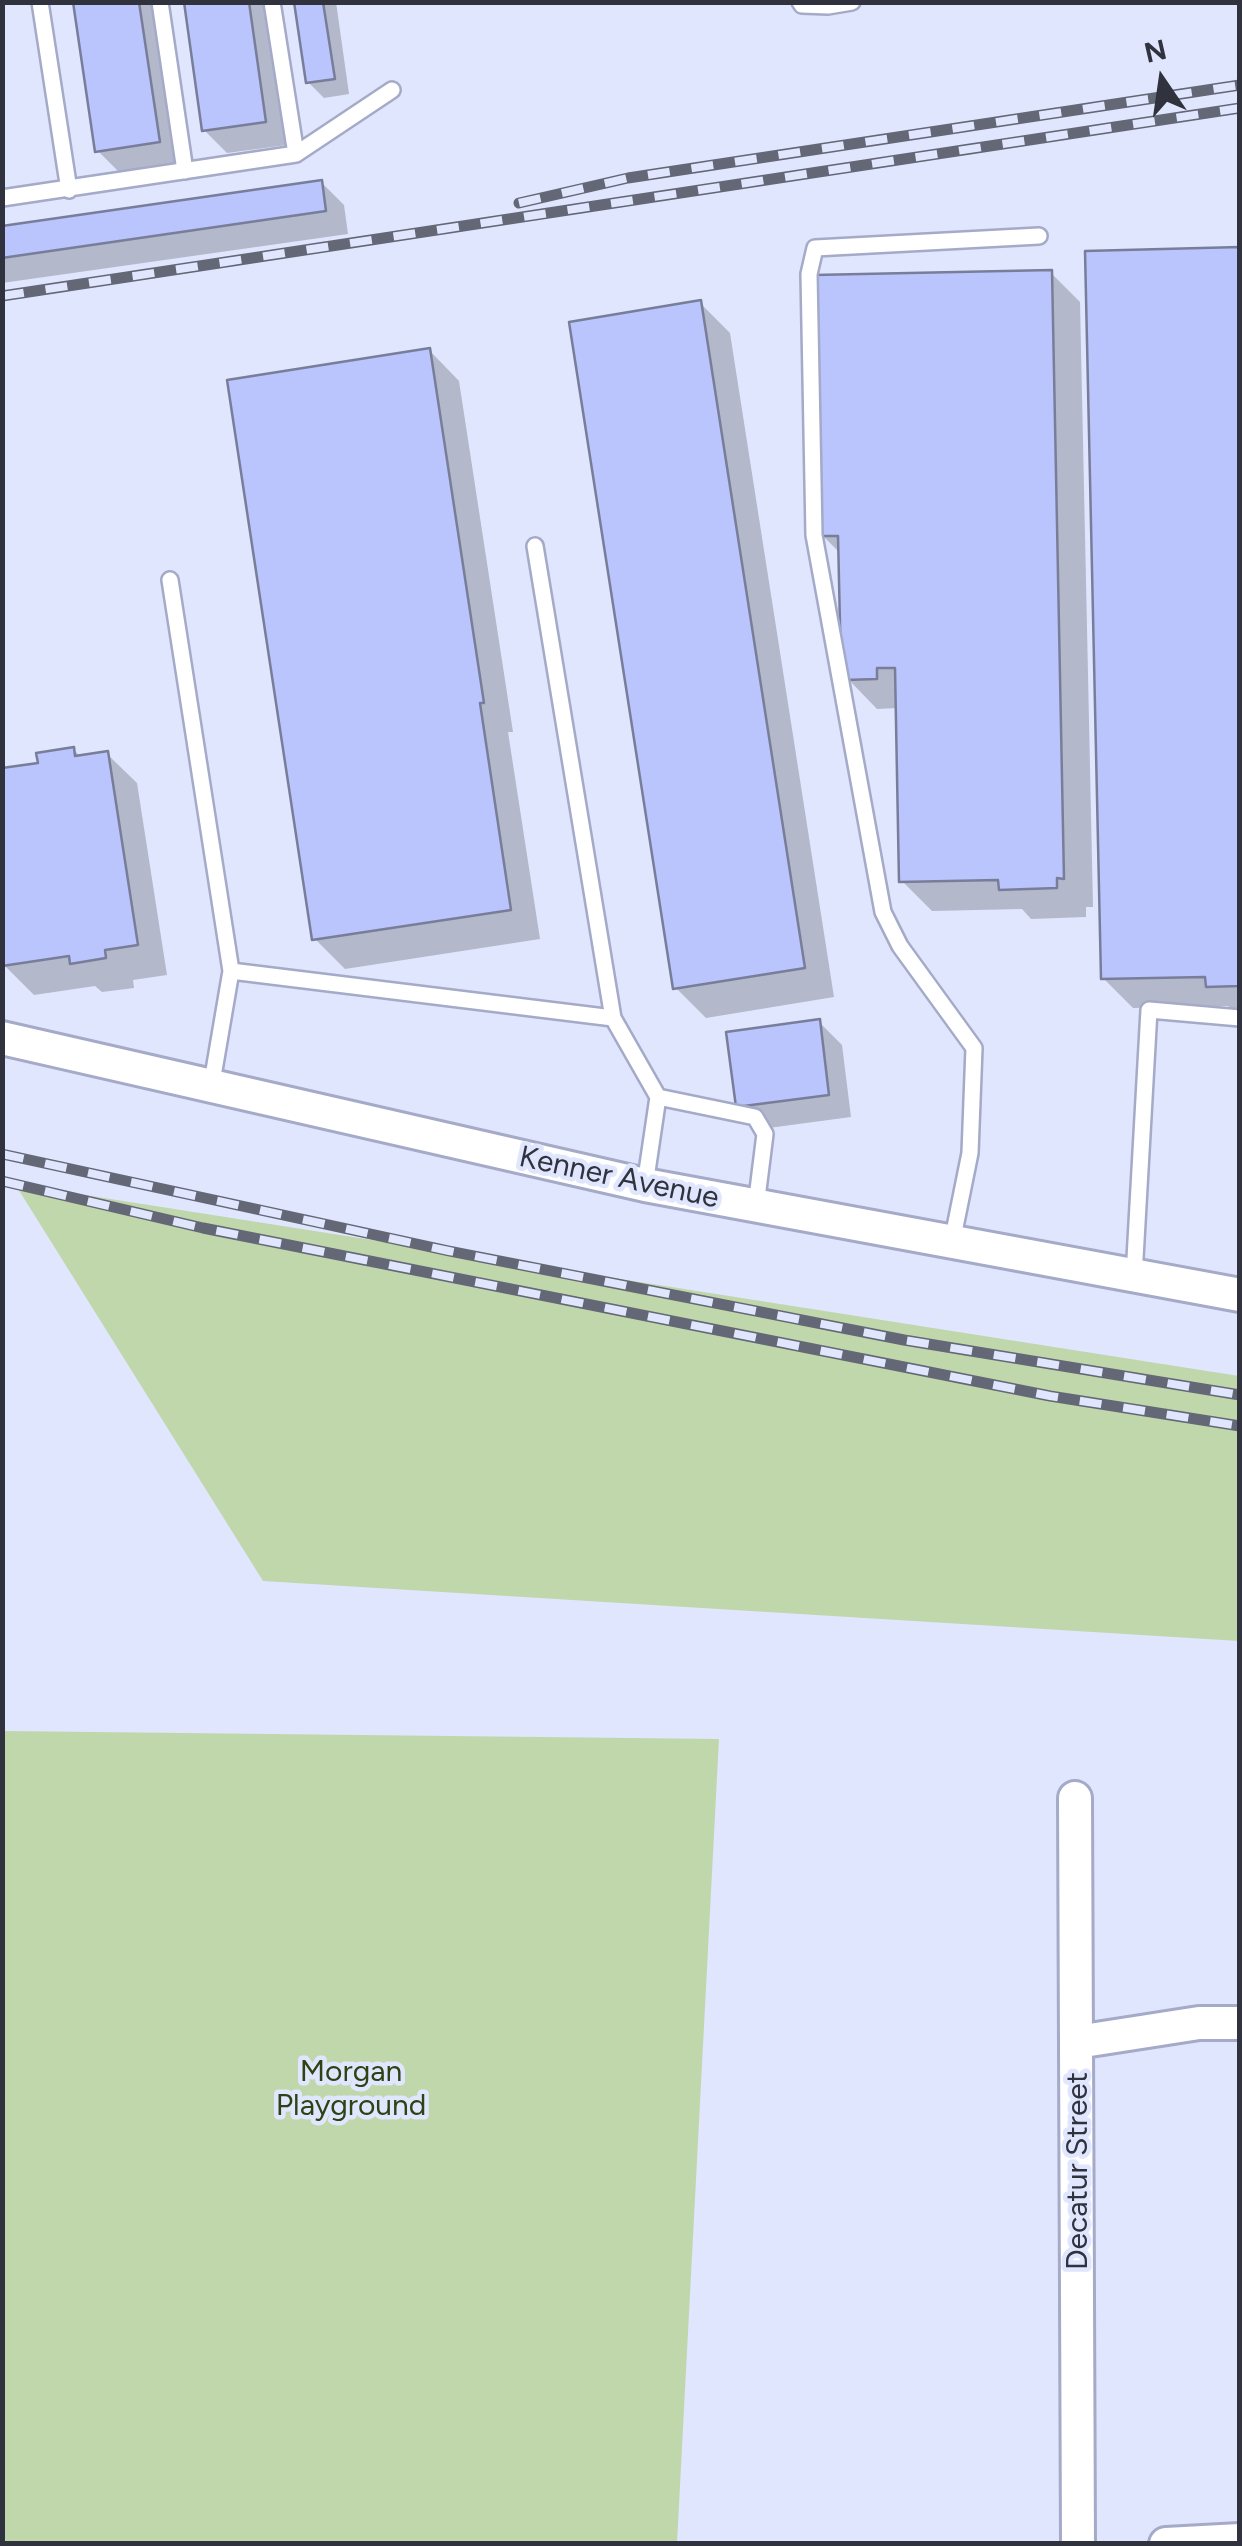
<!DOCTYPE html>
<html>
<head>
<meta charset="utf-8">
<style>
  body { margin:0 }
  #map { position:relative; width:1242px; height:2546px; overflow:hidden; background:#e0e6fe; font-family:Figtree,sans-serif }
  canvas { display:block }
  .frame { position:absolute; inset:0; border:5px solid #30333e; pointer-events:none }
  .north { position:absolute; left:1112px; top:30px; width:100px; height:100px; -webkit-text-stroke:8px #e0e6fe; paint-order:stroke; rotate:347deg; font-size:28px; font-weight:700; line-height:40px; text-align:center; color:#30333e }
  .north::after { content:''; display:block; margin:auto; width:35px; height:45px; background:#30333e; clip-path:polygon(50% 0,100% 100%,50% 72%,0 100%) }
</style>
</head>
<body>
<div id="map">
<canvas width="1242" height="2546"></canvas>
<div class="frame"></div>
<div class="north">N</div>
</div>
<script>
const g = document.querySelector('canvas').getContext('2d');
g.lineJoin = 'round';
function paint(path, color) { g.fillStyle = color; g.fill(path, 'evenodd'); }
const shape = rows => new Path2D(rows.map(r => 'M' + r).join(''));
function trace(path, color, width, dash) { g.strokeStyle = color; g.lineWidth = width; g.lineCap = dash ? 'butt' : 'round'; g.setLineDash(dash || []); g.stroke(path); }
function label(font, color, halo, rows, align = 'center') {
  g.font = font + ' Figtree,sans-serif'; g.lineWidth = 9; g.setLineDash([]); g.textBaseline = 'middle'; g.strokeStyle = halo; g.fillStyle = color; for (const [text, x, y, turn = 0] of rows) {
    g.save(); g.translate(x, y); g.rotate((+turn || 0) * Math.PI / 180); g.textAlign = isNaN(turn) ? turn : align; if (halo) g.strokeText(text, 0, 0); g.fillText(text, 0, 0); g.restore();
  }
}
paint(shape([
  [15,1184,1239,1376,1239,1641,263,1581],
  [3,1731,719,1739,677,2543,3,2543]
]), '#c0d7ab');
paint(shape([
  [75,2,158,2,182,165,121,174,98,151],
  [186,2,267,2,287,145,227,153,204,130],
  [296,2,336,2,349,94,324,98,308,82],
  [321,182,344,205,348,234,2,283,2,229],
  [1240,249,1240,1016,1238,1016,1228,1006,1133,1008,1103,978],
  [1051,273,1080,302,1093,907,1086,907,1086,917,1031,919,1022,909,932,911,902,881,898,708,877,709,848,679,841,554,822,535],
  [700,303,730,333,834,997,706,1018,676,988],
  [430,351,459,381,513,732,508,732,540,939,345,969,315,939],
  [73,749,81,757,107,754,137,783,167,975,133,980,134,988,102,992,95,986,34,995,4,965,41,765],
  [819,1022,842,1045,851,1117,761,1129,738,1106]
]), '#0003');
const building = shape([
  [73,2,139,2,160,142,95,152,73,2],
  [184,2,249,2,266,122,202,131,184,2],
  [294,2,323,2,335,79,306,83,294,2],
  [322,180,326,211,2,258,2,226,322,180],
  [1240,247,1240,986,1206,987,1205,977,1101,979,1085,251,1240,247],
  [1052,270,1064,879,1057,878,1057,888,999,890,998,880,899,882,895,668,877,668,877,679,845,680,841,669,838,536,820,536,814,275,1052,270],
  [701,300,805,968,673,989,569,322,701,300],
  [430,348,484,703,480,703,511,910,312,940,227,380,430,348],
  [74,747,75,756,108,751,138,945,105,950,106,958,70,964,69,956,2,966,2,768,38,763,36,753,74,747],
  [820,1019,829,1095,736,1107,726,1032,820,1019]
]);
paint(building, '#b9c5fc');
trace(building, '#787e99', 2.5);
const service = shape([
  [40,2,69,190],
  [160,2,185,171],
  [800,2,802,5,828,6,852,2],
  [296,154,392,90],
  [2,198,296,154,272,2],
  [535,546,613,1018],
  [170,580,231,971],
  [211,1088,231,971,613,1018,658,1097],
  [645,1185,658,1097,755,1117,765,1134,756,1206],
  [952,1242,970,1153,974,1048,900,946,883,912,814,535,809,274,815,248,1039,236],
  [1134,1276,1149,1010,1240,1018]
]);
const minor = shape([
  [2,1038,645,1185,1240,1295],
  [1075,1798,1078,2544],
  [1077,2042,1199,2023,1240,2023],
  [1166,2544,1240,2540]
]);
trace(service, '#a4aac7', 20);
trace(minor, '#a4aac7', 38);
trace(service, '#fff', 15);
trace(minor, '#fff', 32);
const rail = shape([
  [519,203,628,178,1240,85],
  [2,296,1240,108],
  [2,1154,449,1251,904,1340,1240,1395],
  [2,1181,203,1228,1050,1396,1240,1426]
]);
trace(rail, '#636776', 11);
trace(rail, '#e0e6fe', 8, [22]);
label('30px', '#30333e', '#e0e6fe', [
  ["Kenner Avenue",619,1178,12],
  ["Decatur Street",1078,2171,-90]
]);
label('30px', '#2d4314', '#e0e6fe', [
  ["Morgan",351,2072],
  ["Playground",351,2106]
]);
</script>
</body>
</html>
